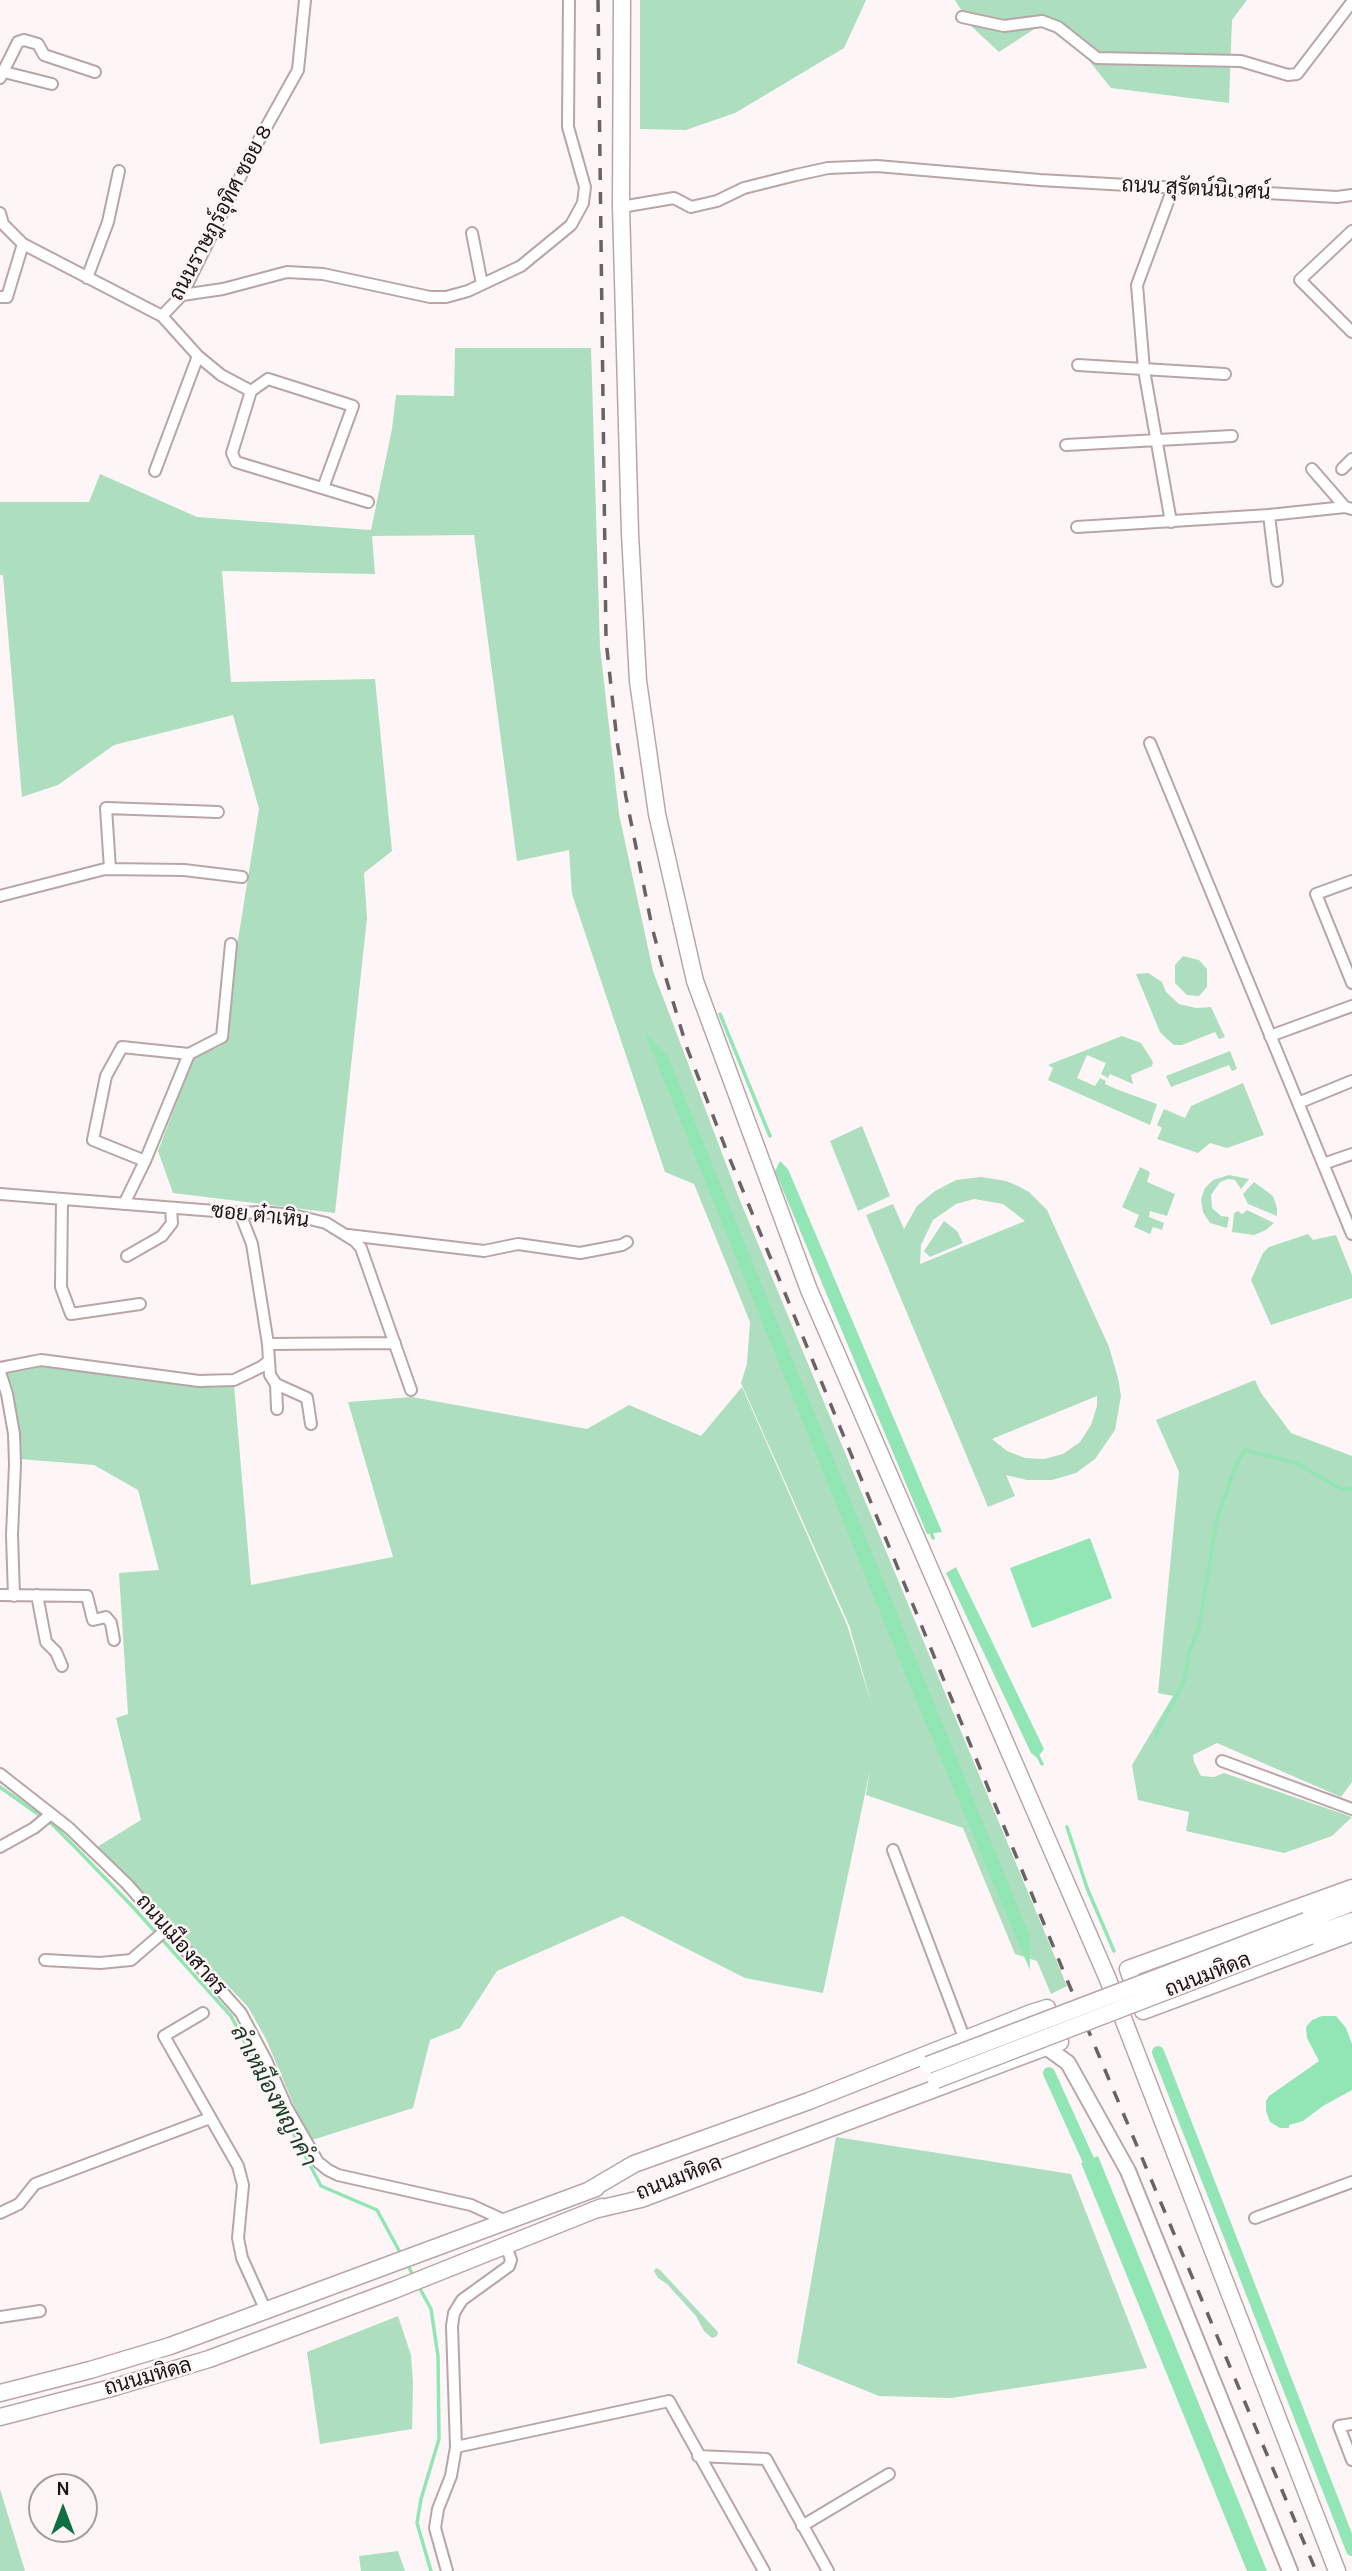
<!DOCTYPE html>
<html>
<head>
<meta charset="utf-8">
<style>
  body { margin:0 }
  #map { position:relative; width:1352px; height:2571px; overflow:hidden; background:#fef6f6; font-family:Karla,sans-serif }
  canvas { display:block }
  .north { position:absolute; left:28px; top:2473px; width:70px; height:70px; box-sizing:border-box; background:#fef6f6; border:2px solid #a49c9d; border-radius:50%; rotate:0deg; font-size:19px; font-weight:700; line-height:28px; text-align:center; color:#1d1617 }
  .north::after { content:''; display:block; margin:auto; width:24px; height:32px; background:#0e6e44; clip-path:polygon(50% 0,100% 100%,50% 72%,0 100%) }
</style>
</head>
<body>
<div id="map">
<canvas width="1352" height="2571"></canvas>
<div class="north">N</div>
</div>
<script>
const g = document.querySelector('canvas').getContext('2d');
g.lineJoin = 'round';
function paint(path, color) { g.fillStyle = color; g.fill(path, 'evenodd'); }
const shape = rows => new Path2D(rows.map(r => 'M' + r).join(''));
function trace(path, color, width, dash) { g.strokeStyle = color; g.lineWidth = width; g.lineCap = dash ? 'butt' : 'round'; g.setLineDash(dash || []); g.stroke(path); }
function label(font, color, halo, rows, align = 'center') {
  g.font = font + ' Karla,Sarabun,sans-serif'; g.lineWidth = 5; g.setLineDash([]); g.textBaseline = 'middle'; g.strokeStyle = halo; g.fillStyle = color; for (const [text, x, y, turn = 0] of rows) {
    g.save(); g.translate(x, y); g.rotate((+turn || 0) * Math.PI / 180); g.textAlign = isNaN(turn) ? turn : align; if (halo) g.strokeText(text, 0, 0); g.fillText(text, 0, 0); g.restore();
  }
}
paint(shape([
  [640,0,866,0,844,48,735,113,686,130,640,129],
  [955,0,1247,0,1232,20,1229,103,1111,88,1086,57,1042,24,999,52,971,26],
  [455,348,591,348,600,647,619,814,653,971,739,1198,1067,1986,1051,1994,1037,1961,1015,1954,963,1828,866,1795,870,1770,823,1993,745,1978,622,1916,497,1971,460,2028,430,2040,413,2108,309,2141,266,2039,248,2007,97,1847,141,1820,116,1718,128,1714,119,1573,159,1570,138,1490,94,1465,20,1459,18,1420,4,1372,43,1363,234,1385,251,1585,393,1557,348,1402,412,1397,587,1429,629,1405,701,1436,742,1387,847,1625,873,1708,849,1625,741,1383,747,1364,750,1322,694,1184,665,1172,572,894,569,850,517,861,474,535,372,536,375,574,222,571,231,682,375,679,392,851,364,873,367,918,335,1213,173,1193,158,1151,194,1057,221,1046,259,809,233,715,114,745,58,785,22,797,3,575,0,575,0,502,89,502,100,474,197,517,371,530,392,429,396,395,454,396],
  [1183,956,1199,960,1207,969,1207,987,1199,996,1187,995,1175,983,1175,965],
  [1148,973,1162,982,1166,992,1179,1004,1196,1008,1211,1007,1225,1037,1219,1039,1215,1032,1182,1045,1174,1045,1168,1040,1160,1032,1136,974],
  [1122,1036,1141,1043,1153,1062,1152,1066,1131,1075,1133,1084,1110,1074,1108,1078,1101,1074,1106,1063,1087,1055,1077,1078,1095,1086,1100,1078,1106,1081,1105,1084,1116,1089,1157,1104,1150,1125,1048,1080,1053,1068,1048,1065],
  [1230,1051,1237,1069,1232,1071,1229,1065,1171,1087,1166,1076],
  [1243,1083,1264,1135,1227,1148,1210,1143,1198,1153,1157,1139,1162,1128,1157,1125,1164,1109,1185,1118,1191,1106],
  [862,1126,890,1196,858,1211,830,1141],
  [1140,1167,1150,1172,1147,1182,1175,1194,1167,1216,1150,1211,1149,1217,1164,1223,1162,1230,1153,1227,1150,1234,1134,1227,1139,1215,1122,1207],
  [1229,1175,1249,1179,1241,1189,1235,1180,1228,1179,1220,1182,1211,1195,1212,1208,1221,1216,1229,1217,1227,1228,1210,1223,1203,1212,1201,1199,1205,1188,1213,1180],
  [981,1177,1006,1181,1018,1186,1029,1192,1047,1210,1109,1347,1118,1378,1121,1396,1115,1430,1095,1459,1076,1473,1052,1480,1027,1480,1006,1475,1015,1496,988,1507,866,1215,893,1204,904,1229,917,1206,935,1191,956,1180],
  [974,1199,1003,1204,1025,1221,920,1264,921,1245,933,1220,956,1204],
  [1097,1396,1097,1406,1091,1425,1080,1442,1063,1454,1044,1459,1025,1458,1007,1451,992,1439],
  [1254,1182,1273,1196,1277,1208,1277,1216,1248,1204,1243,1194],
  [1247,1210,1274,1223,1266,1230,1254,1235,1232,1232,1234,1213,1238,1211,1242,1214],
  [944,1221,957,1231,963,1243,930,1257,924,1251],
  [1308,1234,1313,1240,1336,1235,1352,1275,1352,1298,1271,1325,1251,1280,1263,1253,1269,1247],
  [1255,1380,1261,1393,1291,1433,1352,1456,1352,1782,1341,1797,1217,1743,1193,1755,1194,1762,1201,1776,1214,1777,1224,1773,1352,1817,1332,1836,1284,1853,1186,1831,1189,1812,1138,1800,1132,1765,1173,1696,1158,1693,1179,1472,1156,1420],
  [836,2137,1071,2174,1147,2368,951,2398,879,2396,797,2363],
  [656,2268,660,2270,718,2332,717,2336,712,2338,704,2331,696,2316,667,2284,658,2278,654,2271],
  [398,2316,411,2355,413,2383,412,2429,320,2444,307,2352],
  [0,2489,25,2571,0,2571],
  [398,2551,405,2571,361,2571,359,2556]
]), '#acdebf');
paint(shape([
  [644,1031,668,1057,1029,1934,1030,1970,906,1676],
  [780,1161,788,1169,942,1532,927,1534,775,1171],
  [1090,1538,1112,1598,1032,1628,1010,1568],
  [956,1567,1044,1749,1037,1758,1031,1753,946,1573],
  [1322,2016,1336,2016,1346,2028,1352,2044,1352,2090,1323,2106,1303,2121,1289,2125,1289,2128,1280,2128,1270,2122,1266,2111,1266,2101,1269,2096,1319,2061,1307,2038,1306,2027,1312,2020],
  [1098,2156,1267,2571,1247,2571,1081,2163]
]), '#92e6b5');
trace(shape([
  [720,1014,770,1136],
  [930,1530,933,1538],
  [1155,1737,1184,1681,1189,1653,1199,1627,1217,1519,1236,1465,1245,1450,1296,1463,1341,1489,1352,1489],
  [1037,1754,1042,1764],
  [0,1787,52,1824,74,1846,132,1906,231,2016,321,2186,377,2210,402,2256],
  [1067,1827,1087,1888,1114,1951],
  [406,2262,414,2277],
  [419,2287,431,2309,438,2356,439,2439,421,2499,417,2523,431,2571]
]), '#92e6b5', 3.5);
trace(shape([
  [1158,2052,1352,2550],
  [1049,2073,1095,2175]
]), '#92e6b5', 12);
const minor = shape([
  [962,17,1004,26,1042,21,1058,27,1097,58,1241,61,1288,75,1297,74,1352,2],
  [4,72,52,84],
  [0,78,18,42,24,40,38,44,44,55,95,72],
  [621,207,674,198,691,207,717,201,744,188,796,175,828,168,877,166,1040,180,1337,197,1352,195],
  [0,213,3,224,23,244,162,316,198,356,221,375,251,391],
  [1352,231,1300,280,1352,332],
  [472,233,482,284],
  [87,278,108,222,119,171],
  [182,295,223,289,287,272,323,274,430,297,446,297,468,291,521,266,571,225,583,203,585,187,568,127,569,0],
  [0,297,7,297,23,244],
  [162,316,182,295,254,149,298,70,305,0],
  [1078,365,1225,374],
  [1066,445,1232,436],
  [1312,469,1345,507],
  [1342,469,1352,459],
  [155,471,198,356],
  [323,488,353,406,268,379,251,391,232,453,236,462,368,502],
  [1269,515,1277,581],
  [1171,522,1144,370,1137,285,1173,188],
  [1077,527,1269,515,1345,507,1352,509],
  [1150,743,1352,1234],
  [110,869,106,808,218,812],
  [1352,881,1316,894,1352,983],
  [0,896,105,869,184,870,242,877],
  [1270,1036,1352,1006],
  [1298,1103,1352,1081],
  [145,1161,93,1140,106,1076,122,1047,189,1054],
  [1323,1164,1352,1154],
  [0,1194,240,1213,261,1212,293,1215,326,1223,355,1241,361,1248,411,1390],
  [62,1199,61,1287,71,1314,140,1304],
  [124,1204,145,1161,189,1054,222,1037,231,944],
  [348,1235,484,1251,518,1244,580,1253,622,1245,627,1242],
  [127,1256,162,1236,172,1223,171,1208],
  [268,1344,395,1343],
  [269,1361,270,1375,276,1384,307,1398,311,1424],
  [0,1368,41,1360,199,1381,234,1380,261,1367,269,1361,268,1344,252,1244,240,1213],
  [0,1372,7,1394,14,1434,15,1464,12,1535,14,1596],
  [276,1384,277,1409],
  [0,1595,87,1596,93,1620,106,1617,111,1623,114,1640],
  [37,1595,46,1642,56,1652,62,1666],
  [1222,1761,1352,1809],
  [0,1774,69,1828,127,1884,241,2013,266,2060,287,2108,318,2162,328,2170,338,2175,471,2205,506,2221],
  [0,1847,34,1828,51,1814],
  [893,1850,965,2040],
  [45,1960,100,1963,131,1960,167,1929],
  [203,2013,164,2036,238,2166,243,2185,238,2238,242,2258,266,2311],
  [0,2213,19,2204,35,2184,210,2118],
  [1255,2218,1352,2182],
  [0,2317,40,2311],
  [1352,2424,1339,2426,1352,2460],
  [456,2447,669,2401,764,2571],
  [698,2456,766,2459,828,2571],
  [802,2526,889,2474],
  [447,2571,435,2528,438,2509,451,2476,456,2447,452,2326,454,2313,462,2300,509,2266,511,2260,506,2245]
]);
const tertiary = shape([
  [1046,2047,1068,2063,1128,2171,1290,2571]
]);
const secondary = shape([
  [622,0,621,207,630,534,638,681,657,814,695,981,809,1290,1107,1977,1337,2571],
  [1352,1888,1128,1969,1143,2011,1352,1933],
  [1306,1921,1352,1903],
  [1310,1936,1352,1921],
  [1031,2013,1047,2008,1060,2042,1046,2047],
  [588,2191,634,2164,809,2101,1031,2013,1046,2047,641,2199,594,2210],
  [0,2393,90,2370,170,2346,596,2188],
  [0,2417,115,2387,209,2359,394,2290,602,2207]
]);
trace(minor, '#b8a6a7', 14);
trace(tertiary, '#b8a6a7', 18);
trace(secondary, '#b8a6a7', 19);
trace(minor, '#fff', 10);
trace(tertiary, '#fff', 14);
trace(secondary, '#fff', 16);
trace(shape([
  [598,0,606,640,617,741,626,797,652,927,662,965,687,1048,727,1152,1065,1975,1316,2571]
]), '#6a6364', 3.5, [12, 12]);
const secondaryBridge = shape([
  [928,2065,1306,1921],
  [936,2080,1310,1936]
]);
trace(secondaryBridge, '#b8a6a7', 19, []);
trace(secondaryBridge, '#fff', 16);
label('21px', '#1d1617', '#fef6f6', [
  ["ถนน สุรัตน์นิเวศน์",1196,189,3],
  ["ถนนราษฎร์อุทิศ ซอย 8",221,213,-62],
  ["ซอย ต๋าเหิน",260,1216,6],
  ["ถนนเมืองสาตร",181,1945,49],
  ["ถนนมหิดล",1208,1975,-21],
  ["ถนนมหิดล",679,2178,-21],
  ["ถนนมหิดล",148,2377,-16]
]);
label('italic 23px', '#163a26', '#fef6f6', [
  ["ลำเหมืองพญาคำ",273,2096,62]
]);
</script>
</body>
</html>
